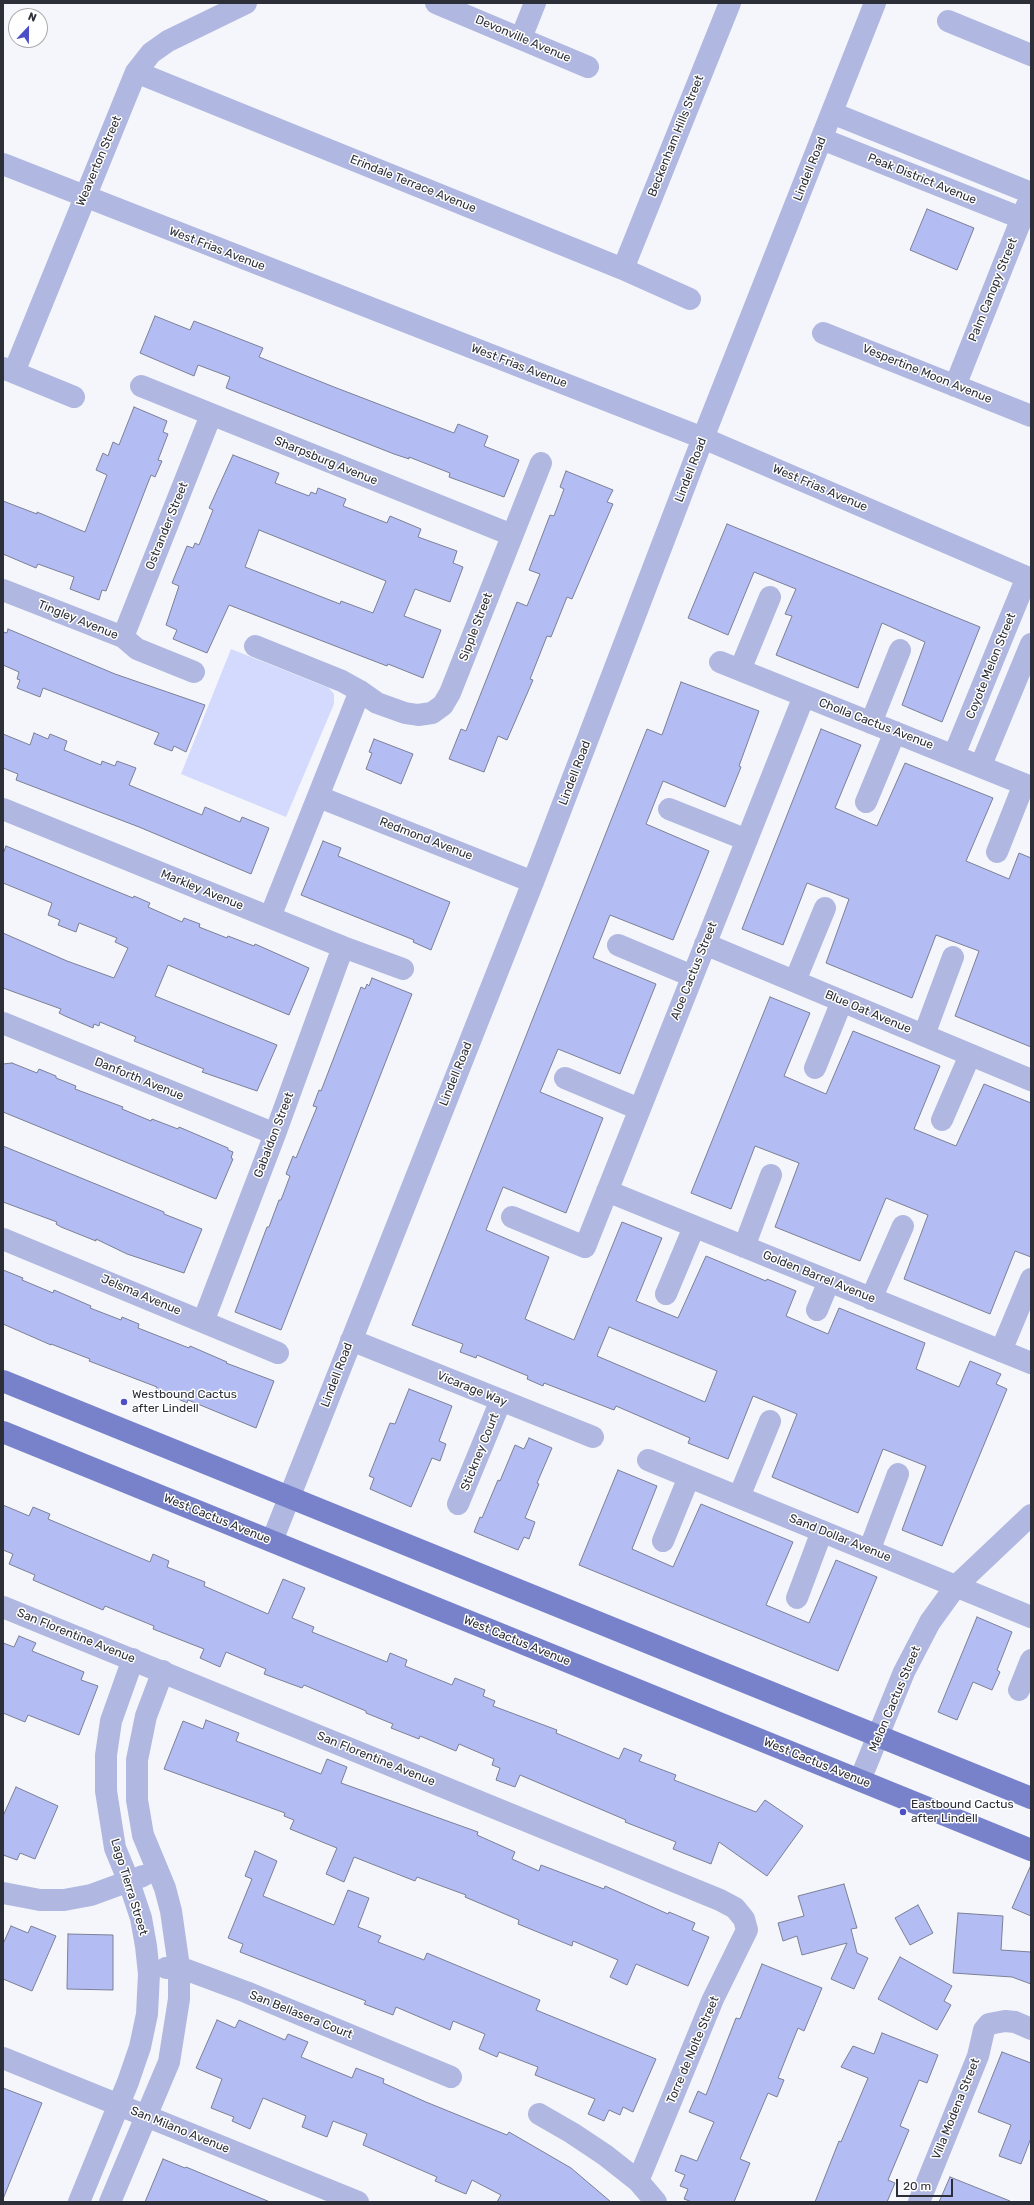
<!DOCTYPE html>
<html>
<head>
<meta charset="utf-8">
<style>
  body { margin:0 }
  #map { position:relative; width:1034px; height:2205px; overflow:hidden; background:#f5f6fb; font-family:Rubik,sans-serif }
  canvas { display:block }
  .frame { position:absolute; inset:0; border:4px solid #2d2f38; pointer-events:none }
  .north { position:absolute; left:8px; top:8px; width:40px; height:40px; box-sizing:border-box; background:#fff; border:1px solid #abacaf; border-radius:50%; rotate:22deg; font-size:11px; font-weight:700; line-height:16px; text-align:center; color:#2d2f38 }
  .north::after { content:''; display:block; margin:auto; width:14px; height:18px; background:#4c4fc5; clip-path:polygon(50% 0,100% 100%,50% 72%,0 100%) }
  .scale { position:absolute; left:896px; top:2179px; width:57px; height:18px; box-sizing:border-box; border:2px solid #2d2f38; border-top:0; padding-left:5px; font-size:12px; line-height:14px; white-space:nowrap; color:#2d2f38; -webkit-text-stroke:3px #fff; paint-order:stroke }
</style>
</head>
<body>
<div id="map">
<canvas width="1034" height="2205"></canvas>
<div class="frame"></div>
<div class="north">N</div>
<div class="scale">20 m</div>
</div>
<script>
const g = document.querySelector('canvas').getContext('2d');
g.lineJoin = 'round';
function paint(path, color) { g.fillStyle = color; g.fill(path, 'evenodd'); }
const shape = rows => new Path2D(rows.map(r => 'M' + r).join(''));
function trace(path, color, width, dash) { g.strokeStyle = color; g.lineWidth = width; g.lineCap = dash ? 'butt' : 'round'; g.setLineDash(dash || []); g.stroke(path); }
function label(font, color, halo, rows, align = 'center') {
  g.font = font + ' Rubik,sans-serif'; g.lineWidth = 3; g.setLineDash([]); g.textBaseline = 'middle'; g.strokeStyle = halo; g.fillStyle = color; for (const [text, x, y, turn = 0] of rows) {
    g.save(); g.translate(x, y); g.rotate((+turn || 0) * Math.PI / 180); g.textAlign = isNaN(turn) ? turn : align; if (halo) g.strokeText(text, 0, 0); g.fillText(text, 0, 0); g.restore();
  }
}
paint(shape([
  [231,649,329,688,334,694,334,704,286,817,181,774]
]), '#d3dafd');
const building = shape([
  [927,209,974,228,957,270,910,250,927,209],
  [155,316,190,330,194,321,263,348,259,357,334,387,454,433,458,424,488,436,484,446,519,460,504,497,449,477,450,473,409,457,409,459,394,454,226,388,230,377,198,365,194,376,140,353,155,316],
  [134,407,167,421,163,432,168,434,158,460,162,461,155,477,151,475,106,591,102,590,99,600,70,589,74,577,38,564,36,568,3,554,3,501,37,514,37,512,85,532,107,475,96,470,103,453,108,456,113,442,119,445,134,407],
  [233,455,279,473,275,483,309,496,311,492,316,494,318,488,346,499,343,506,387,523,390,516,421,529,418,537,457,551,453,563,463,567,450,602,415,589,404,616,441,630,423,678,388,664,387,666,229,605,207,653,173,639,177,630,166,625,179,586,172,583,187,546,193,548,195,543,199,545,213,510,209,508,233,455],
  [259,530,386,581,373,613,341,601,340,604,245,567,259,530],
  [566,471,613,490,607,502,613,504,572,599,567,597,551,637,547,636,530,679,533,680,507,740,498,736,484,772,449,759,461,729,466,731,517,602,527,606,540,574,529,570,550,515,554,516,564,489,560,487,566,471],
  [727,524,980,627,942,722,902,705,925,642,882,623,858,688,776,655,792,616,785,614,796,589,754,572,728,635,688,618,727,524],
  [8,629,115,674,205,705,186,752,174,746,172,751,154,744,159,733,43,688,40,697,17,688,20,680,17,679,19,672,3,665,3,632,7,633,8,629],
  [681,682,759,711,739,766,741,767,725,807,663,781,646,824,709,851,693,891,673,940,610,915,593,958,656,984,620,1074,558,1049,540,1092,603,1118,566,1213,503,1187,486,1230,549,1257,525,1319,574,1340,622,1222,662,1238,636,1301,678,1318,706,1256,766,1281,767,1279,796,1291,786,1316,828,1334,839,1308,925,1343,916,1369,959,1387,970,1361,1001,1374,996,1384,1007,1389,942,1546,902,1530,926,1466,883,1449,858,1513,772,1477,797,1414,753,1396,728,1459,688,1443,690,1438,616,1406,614,1410,544,1383,543,1386,527,1379,528,1376,477,1355,476,1358,460,1352,463,1344,412,1325,647,729,662,735,681,682],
  [609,1327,717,1371,705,1402,597,1356,609,1327],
  [821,729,861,745,835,808,877,826,905,763,993,798,966,861,1009,879,1019,853,1031,858,1031,1047,955,1016,979,951,936,935,912,998,826,963,849,899,807,883,783,945,742,929,821,729],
  [34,733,48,739,50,734,67,741,64,750,101,765,102,761,115,766,117,761,136,768,129,785,202,815,205,807,240,822,242,817,269,828,251,874,139,827,16,780,18,774,3,768,3,734,30,745,34,733],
  [374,739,413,754,401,784,366,769,372,753,369,752,374,739],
  [323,841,341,848,338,856,450,902,431,950,413,942,414,940,301,895,323,841],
  [6,846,133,898,134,896,150,903,148,907,182,922,184,918,200,924,199,927,227,938,228,936,254,946,255,944,309,968,289,1015,168,965,155,996,277,1045,257,1091,202,1072,204,1069,134,1041,136,1037,100,1022,99,1026,94,1024,93,1028,65,1016,59,1013,61,1009,3,988,3,933,67,961,114,978,128,948,115,942,117,938,79,923,76,932,58,925,60,920,48,915,52,903,3,883,3,854,6,846],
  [372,978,412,994,281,1330,235,1312,267,1227,269,1227,279,1200,281,1200,290,1176,286,1174,293,1156,296,1158,317,1107,313,1106,319,1090,321,1091,361,987,365,989,367,984,369,986,372,978],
  [770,997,810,1013,784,1076,826,1094,853,1031,940,1066,914,1129,956,1146,984,1084,1031,1103,1031,1257,1015,1251,990,1314,904,1279,928,1215,886,1198,860,1261,775,1227,799,1163,755,1146,731,1209,691,1193,770,997],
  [12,1063,37,1073,39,1069,56,1076,56,1078,76,1086,75,1089,123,1107,122,1109,151,1121,152,1119,178,1129,179,1127,228,1148,228,1150,233,1152,231,1158,233,1159,216,1199,3,1112,3,1064,12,1063],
  [3,1146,164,1212,164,1214,202,1229,184,1273,127,1254,96,1239,96,1241,61,1227,56,1224,57,1222,3,1202,3,1146],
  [3,1270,23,1278,22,1280,53,1293,54,1290,91,1306,90,1308,121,1320,122,1317,139,1324,138,1328,189,1348,190,1346,227,1362,226,1363,274,1381,256,1428,188,1400,187,1403,156,1389,157,1387,89,1361,90,1359,51,1344,51,1345,3,1324,3,1270],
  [409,1389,452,1406,439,1441,446,1444,440,1461,432,1458,411,1507,370,1489,374,1478,369,1476,390,1423,395,1424,409,1389],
  [529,1438,552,1448,537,1483,539,1484,525,1518,535,1522,529,1539,524,1537,518,1550,474,1532,480,1517,482,1518,498,1480,500,1481,515,1445,524,1449,529,1438],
  [618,1470,657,1486,632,1549,673,1567,701,1504,793,1542,766,1605,809,1623,836,1560,877,1577,838,1671,579,1565,618,1470],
  [3,1505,29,1516,33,1507,50,1514,48,1519,150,1562,153,1554,169,1561,167,1567,205,1582,204,1586,268,1614,283,1579,305,1588,292,1618,314,1627,312,1632,387,1662,390,1653,407,1660,405,1666,452,1685,455,1678,485,1690,483,1696,495,1701,493,1706,557,1730,556,1733,619,1759,624,1748,642,1755,639,1761,676,1775,674,1780,756,1812,765,1800,803,1826,767,1876,719,1842,711,1864,673,1849,676,1842,625,1822,626,1820,520,1775,515,1787,496,1780,500,1768,492,1765,494,1759,459,1744,456,1751,420,1736,419,1739,391,1728,393,1724,366,1713,366,1711,304,1685,302,1688,264,1674,266,1669,226,1652,220,1667,200,1658,204,1649,153,1629,154,1626,105,1606,103,1610,33,1580,35,1575,9,1564,13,1554,3,1550,3,1505],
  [977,1617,1012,1632,997,1670,1000,1672,992,1690,973,1682,957,1720,938,1712,977,1617],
  [19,1636,36,1643,32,1651,84,1672,81,1680,98,1686,79,1735,28,1715,25,1722,3,1713,3,1643,14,1647,19,1636],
  [206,1720,239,1733,236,1741,321,1774,327,1759,347,1767,341,1783,478,1832,477,1835,515,1852,512,1859,539,1871,541,1865,604,1889,605,1886,668,1914,669,1912,695,1923,692,1930,709,1937,688,1986,636,1964,627,1985,610,1977,618,1960,573,1941,572,1946,518,1924,519,1920,465,1897,466,1895,417,1877,415,1881,354,1857,344,1882,326,1874,337,1848,290,1829,294,1820,284,1816,285,1813,164,1769,183,1721,203,1729,206,1720],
  [16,1787,58,1806,35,1859,20,1853,17,1860,3,1855,3,1816,16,1787],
  [255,1851,277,1861,263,1896,334,1925,348,1890,369,1898,358,1927,381,1936,378,1942,424,1960,427,1953,540,2000,536,2010,656,2059,633,2112,623,2107,620,2115,609,2110,604,2121,588,2114,595,2099,535,2075,538,2067,499,2052,497,2057,479,2049,485,2034,453,2021,450,2030,396,2007,393,2015,364,2004,366,2001,240,1952,243,1944,228,1938,252,1879,245,1876,255,1851],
  [1031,1865,1031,1916,1012,1908,1031,1865],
  [844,1884,857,1928,851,1929,857,1953,868,1958,854,1989,831,1979,847,1943,802,1955,797,1936,783,1941,778,1923,804,1916,798,1896,844,1884],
  [918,1905,933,1933,910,1945,895,1918,918,1905],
  [958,1913,1003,1916,1001,1950,1031,1952,1031,1984,1012,1977,953,1973,958,1913],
  [11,1926,28,1933,31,1926,56,1936,32,1991,3,1979,3,1944,11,1926],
  [68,1934,113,1935,113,1990,67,1989,68,1934],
  [900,1957,952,1986,944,2001,951,2005,937,2030,878,1999,900,1957],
  [762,1964,822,1988,804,2031,798,2028,778,2078,784,2080,777,2097,768,2093,740,2159,750,2163,734,2202,692,2202,684,2199,688,2189,680,2186,685,2175,675,2171,681,2155,697,2161,714,2122,689,2112,698,2091,706,2095,736,2018,740,2019,762,1964],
  [217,2020,235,2028,239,2020,285,2040,288,2034,308,2042,301,2057,352,2078,356,2068,384,2079,383,2083,426,2102,507,2135,509,2132,571,2168,611,2202,497,2202,501,2195,472,2180,466,2194,435,2181,437,2177,363,2145,367,2134,333,2121,327,2137,302,2127,306,2116,263,2098,250,2129,232,2121,234,2117,211,2108,222,2079,196,2068,217,2020],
  [882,2033,938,2055,927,2083,919,2080,900,2126,909,2130,888,2180,895,2183,887,2202,815,2202,839,2141,841,2142,868,2078,841,2067,853,2046,874,2054,882,2033],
  [1002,2052,1031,2063,1031,2138,1021,2164,999,2156,1011,2125,978,2112,1002,2052],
  [3,2088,42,2103,3,2199,3,2088],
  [163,2159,185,2168,186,2167,270,2202,145,2202,163,2159],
  [950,2177,1010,2201,1010,2202,939,2202,950,2177]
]);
paint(building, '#b3bdf3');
trace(building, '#7b8096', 1);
trace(shape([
  [436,3,588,67],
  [948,21,1031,55],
  [521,38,535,3],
  [136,72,623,269,690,299],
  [832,113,1031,193],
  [822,139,1021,218],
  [3,164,703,438,1031,579],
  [623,269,730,3],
  [823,333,1031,416],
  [3,368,74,397],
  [14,372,136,72,151,53,168,41,246,3],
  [141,386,512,535],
  [955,386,1027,205],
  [3,590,123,637,137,649,194,672],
  [123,637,211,415],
  [255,646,342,681,360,691],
  [720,662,1031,787],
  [740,670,770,597],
  [871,723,900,650],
  [954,755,1027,577],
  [981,765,1031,644],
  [319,797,533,882],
  [866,802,895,732],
  [3,809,343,947,403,969],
  [669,809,747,840],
  [997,852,1024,784],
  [270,917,360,691,377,703,405,713,418,715,432,713,443,705,450,693,541,463],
  [705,944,1031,1080],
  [618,945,692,976],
  [795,981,825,908],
  [3,1023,275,1134],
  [924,1035,953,957],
  [815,1068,842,1001],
  [565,1078,639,1109],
  [942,1120,970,1055],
  [607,1191,1031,1363],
  [512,1217,585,1247,804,696],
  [3,1239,278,1353],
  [744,1247,771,1175],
  [666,1294,694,1227],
  [871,1299,903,1226],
  [817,1310,829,1281],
  [203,1322,275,1134,343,947],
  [351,1340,593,1437],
  [1001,1351,1031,1279],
  [648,1460,1031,1617],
  [739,1497,770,1421],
  [458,1504,501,1400],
  [272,1541,533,882,703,438,875,3],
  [663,1541,689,1477],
  [869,1551,898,1474],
  [797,1598,822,1531],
  [3,1607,720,1900,735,1908,744,1919,747,1930,713,1999,638,2181],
  [1019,1690,1031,1660],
  [860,1780,904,1672,930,1622,956,1586,1031,1515],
  [3,1893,40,1900,64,1900,91,1895,143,1876],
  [166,1968,179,1967,246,1992,451,2077],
  [3,2058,358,2202],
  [539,2114,572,2133,605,2155,638,2181,656,2202],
  [79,2202,128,2082,140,2047,147,2014,149,1974,146,1946,141,1918,129,1882,115,1848,106,1791,106,1755,111,1721,133,1659],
  [110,2202,169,2062,179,1999,179,1967,171,1911,165,1888,143,1835,137,1800,137,1760,146,1716,163,1671],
  [919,2202,978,2056,984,2030,989,2024,1005,2021,1015,2022,1031,2029]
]), '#b0b8e1', 22);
trace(shape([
  [3,1381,1031,1798],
  [3,1432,1031,1850]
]), '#7782cb', 22);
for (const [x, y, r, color] of [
  [124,1402,4,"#4c4fc5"],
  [903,1812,4,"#4c4fc5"]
]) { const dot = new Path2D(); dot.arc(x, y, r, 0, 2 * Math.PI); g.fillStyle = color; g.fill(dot); trace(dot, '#fff', 1.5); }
label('12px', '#2d2f38', '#fff', [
  ["Devonville Avenue",523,39,23],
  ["Beckenham Hills Street",676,136,-68],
  ["Weaverton Street",99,161,-67],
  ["Lindell Road",810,169,-68],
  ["Peak District Avenue",922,179,22],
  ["Erindale Terrace Avenue",413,184,22],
  ["West Frias Avenue",217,249,21],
  ["Palm Canopy Street",993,290,-68],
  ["West Frias Avenue",519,366,21],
  ["Vespertine Moon Avenue",927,374,22],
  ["Sharpsburg Avenue",326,461,22],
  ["Lindell Road",691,470,-69],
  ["West Frias Avenue",820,488,23],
  ["Ostrander Street",167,526,-68],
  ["Tingley Avenue",78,620,22],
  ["Sipple Street",476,627,-69],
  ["Coyote Melon Street",991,666,-68],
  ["Cholla Cactus Avenue",876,724,21],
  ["Lindell Road",575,773,-69],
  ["Redmond Avenue",426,839,21],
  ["Markley Avenue",202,890,22],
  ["Aloe Cactus Street",694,971,-68],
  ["Blue Oat Avenue",868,1012,23],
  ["Lindell Road",456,1074,-68],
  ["Danforth Avenue",139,1079,22],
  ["Gabaldon Street",274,1135,-69],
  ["Golden Barrel Avenue",819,1277,22],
  ["Jelsma Avenue",141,1295,23],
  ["Lindell Road",337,1375,-69],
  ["Vicarage Way",472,1389,22],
  ["Stickney Court",480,1452,-68],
  ["West Cactus Avenue",217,1519,22],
  ["Sand Dollar Avenue",840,1538,22],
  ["San Florentine Avenue",76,1636,22],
  ["West Cactus Avenue",517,1641,22],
  ["Melon Cactus Street",895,1699,-67],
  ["San Florentine Avenue",376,1759,22],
  ["West Cactus Avenue",817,1763,22],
  ["Lago Tierra Street",129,1887,73],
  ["San Bellasera Court",301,2015,22],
  ["Torre de Nolte Street",693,2050,-67],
  ["Villa Modena Street",956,2109,-68],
  ["San Milano Avenue",180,2130,22]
]);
label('12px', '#2d2f38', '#fff', [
  ["Westbound Cactus",132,1395],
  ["after Lindell",132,1409],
  ["Eastbound Cactus",911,1805],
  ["after Lindell",911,1819]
], 'left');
</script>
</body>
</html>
